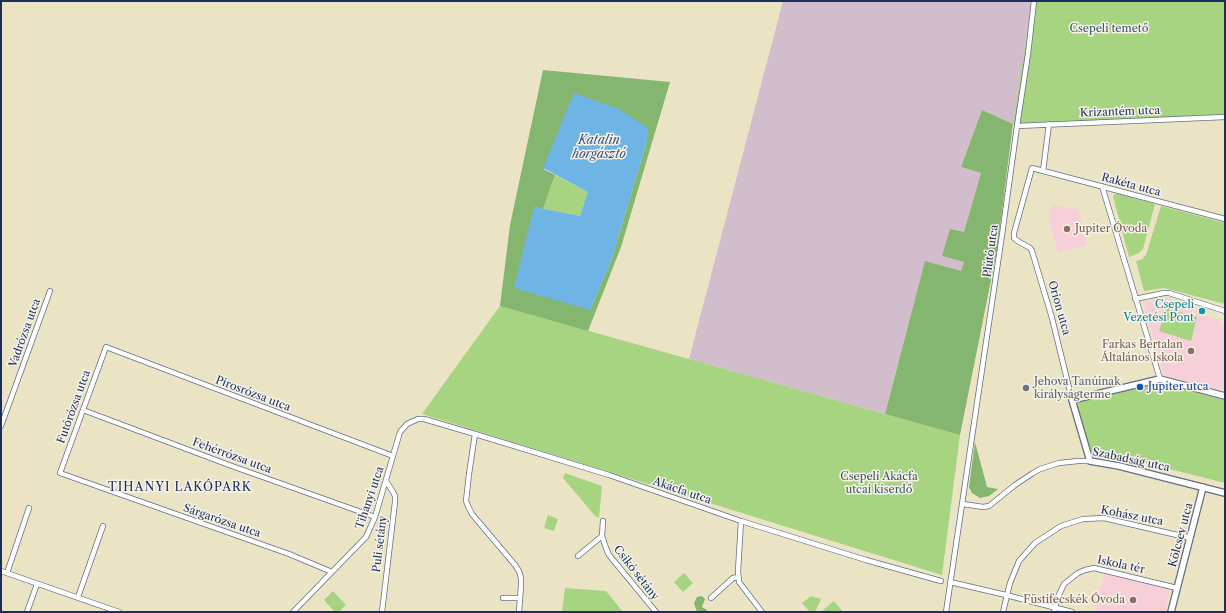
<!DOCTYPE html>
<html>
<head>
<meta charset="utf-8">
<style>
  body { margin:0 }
  #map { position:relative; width:1226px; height:613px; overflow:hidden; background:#eae4c5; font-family:"Libre Caslon Text",serif }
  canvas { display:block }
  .frame { position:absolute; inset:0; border:2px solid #1b2f5e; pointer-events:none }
</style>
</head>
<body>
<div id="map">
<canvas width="1226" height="613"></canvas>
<div class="frame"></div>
</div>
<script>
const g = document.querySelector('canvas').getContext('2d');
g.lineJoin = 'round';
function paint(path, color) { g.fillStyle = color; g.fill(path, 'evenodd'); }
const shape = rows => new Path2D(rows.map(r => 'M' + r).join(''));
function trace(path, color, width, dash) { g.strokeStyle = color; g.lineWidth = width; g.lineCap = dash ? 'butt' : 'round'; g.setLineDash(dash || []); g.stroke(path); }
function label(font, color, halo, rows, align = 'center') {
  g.font = font + ' "Libre Caslon Text",serif'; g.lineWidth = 3; g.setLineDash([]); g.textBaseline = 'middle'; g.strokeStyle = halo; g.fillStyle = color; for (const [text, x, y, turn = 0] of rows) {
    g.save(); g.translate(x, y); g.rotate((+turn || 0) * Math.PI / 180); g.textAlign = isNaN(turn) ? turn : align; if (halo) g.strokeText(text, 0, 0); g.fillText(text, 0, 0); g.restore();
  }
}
paint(shape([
  [1051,205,1078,209,1087,245,1058,253,1048,216],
  [1167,298,1204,311,1203,316,1221,320,1220,325,1225,327,1225,391,1164,375,1143,302],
  [1105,573,1171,589,1165,612,1094,612]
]), '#f6cfd9');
paint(shape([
  [783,1,1032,1,1013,124,982,110,961,167,981,173,964,233,942,256,964,262,961,272,925,262,885,414,689,359]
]), '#d1bdcb');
paint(shape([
  [1032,1,1225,1,1225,117,1184,121,1013,124],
  [555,175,588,192,580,216,543,209],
  [1116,193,1155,204,1143,249,1139,253,1129,257,1113,197],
  [1161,206,1225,223,1225,304,1164,288,1144,291,1136,261,1142,259,1146,255],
  [500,306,960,435,942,575,422,414],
  [1166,308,1197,317,1191,341,1159,331],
  [1151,383,1164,384,1225,400,1225,483,1150,464,1093,453,1089,449,1077,403,1079,401],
  [565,473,602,486,599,518,596,517,563,478],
  [548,515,558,519,554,531,544,528],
  [684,573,693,583,683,592,674,582],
  [565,588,606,591,623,612,562,612],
  [333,591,346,605,339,612,335,612,324,600],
  [811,596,821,599,815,612,810,612,802,603],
  [834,601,843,612,825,612,823,610]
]), '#a6d481');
paint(shape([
  [543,70,670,82,621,247,588,331,500,306,510,225],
  [647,141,611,261,590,310,534,207,543,209,555,175,543,169],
  [982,110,1013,124,997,250,960,435,885,414,925,261,961,271,964,262,942,256,950,229,964,232,981,173,961,167],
  [975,442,987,487,998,489,989,496,980,498,972,493,969,487],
  [702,596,705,599,702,607,707,610,707,612,697,612,694,603,697,597]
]), '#84b66f');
paint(shape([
  [574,93,619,109,648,128,647,141,611,261,590,310,514,288,534,207,580,216,588,192,543,168]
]), '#6eb4e5');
const minor = shape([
  [1017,126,1225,117],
  [1043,171,1049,124],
  [1102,186,1160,379],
  [1135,299,1164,293,1169,293,1225,311],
  [1072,400,1052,318,1032,251,1030,248,1016,240,1014,238,1014,233,1032,168,1225,219],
  [83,410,229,465,375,517],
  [1,426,50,291],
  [475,434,469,474,466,501,468,506,472,514,515,565,519,571,521,578,521,586,519,612],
  [963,504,983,507,989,506,1015,485,1033,473,1040,469,1059,463,1078,461,1090,461],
  [603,521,602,536,606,548,609,555,656,612],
  [741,521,738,571,739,582,762,612],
  [578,556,602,536],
  [1,571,119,612],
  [332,572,289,554,60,473,106,347,393,456],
  [7,573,29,508],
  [950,582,1006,595,1072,612],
  [78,597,103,526],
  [503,598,520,598],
  [711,598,733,578,738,577],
  [27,612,37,584],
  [293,612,366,537,375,517,400,432,407,424,418,419,424,419,475,434,609,475,741,521,866,560,941,581],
  [382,612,395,502,395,496,393,492,386,481],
  [946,612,1002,235,1017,126,1028,54,1034,1],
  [1003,612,1010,583,1019,561,1035,543,1061,526,1083,519,1104,518,1190,538],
  [1054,612,1058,597,1064,584,1078,573,1085,570,1094,568,1177,588]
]);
const tertiary = shape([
  [1225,396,1160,379,1072,400,1090,461,1119,466,1225,493],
  [1171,612,1203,487]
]);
trace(minor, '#636e82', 6);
trace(tertiary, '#636e82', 8);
trace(minor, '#fff', 4.5);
trace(tertiary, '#fff', 5.5);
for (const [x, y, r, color] of [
  [1067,229,4,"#8d6e63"],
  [1202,311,4,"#0f9aa8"],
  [1191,351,4,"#8d6e63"],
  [1140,387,4,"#1a4fb4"],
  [1026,388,4,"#6b7280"],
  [1133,600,4,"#8d6e63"]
]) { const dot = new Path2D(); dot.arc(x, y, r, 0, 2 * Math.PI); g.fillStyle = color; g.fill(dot); trace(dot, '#f7f3e8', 1.5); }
label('11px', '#3e5867', '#f7f3e8', [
  ["Csepeli temető",1109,29],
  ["Csepeli Akácfa",879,477],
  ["utcai kiserdő",879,490]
]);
label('11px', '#1b2f5e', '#f7f3e8', [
  ["Krizantém utca",1120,112,-2],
  ["Rakéta utca",1131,185,15],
  ["Plútó utca",991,251,-82],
  ["Orion utca",1059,308,74],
  ["Vadrózsa utca",25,333,-70],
  ["Pirosrózsa utca",253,394,21],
  ["Futórózsa utca",74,407,-70],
  ["Fehérrózsa utca",232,456,20],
  ["Szabadság utca",1131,460,12],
  ["Akácfa utca",682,491,19],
  ["Tihanyi utca",370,498,-71],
  ["Kohász utca",1132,516,11],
  ["Sárgarózsa utca",222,521,19],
  ["Kölcsey utca",1181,535,-75],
  ["Puli sétány",380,544,-83],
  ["Iskola tér",1121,565,12],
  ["Csikó sétány",636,573,52]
]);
label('11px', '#785e54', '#f7f3e8', [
  ["Jupiter Óvoda",1075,229,"left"],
  ["Farkas Bertalan",1183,345],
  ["Általános Iskola",1183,358],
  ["Füstifecskék Óvoda",1125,600]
], 'right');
label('11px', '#0d838f', '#f7f3e8', [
  ["Csepeli",1194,305],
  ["Vezetési Pont",1194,318]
], 'right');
label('11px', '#5b616d', '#f7f3e8', [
  ["Jehova Tanúinak",1034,382],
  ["királyságterme",1034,395]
], 'left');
label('11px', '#164399', '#f7f3e8', [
  ["Jupiter utca",1148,387]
], 'left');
label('italic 12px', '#345786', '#f7f3e8', [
  ["Katalin",599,141],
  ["horgásztó",599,155]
]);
g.letterSpacing = '1px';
label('12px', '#1b2f5e', '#f7f3e8', [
  ["TIHANYI LAKÓPARK",180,488]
]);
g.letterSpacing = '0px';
</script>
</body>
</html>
